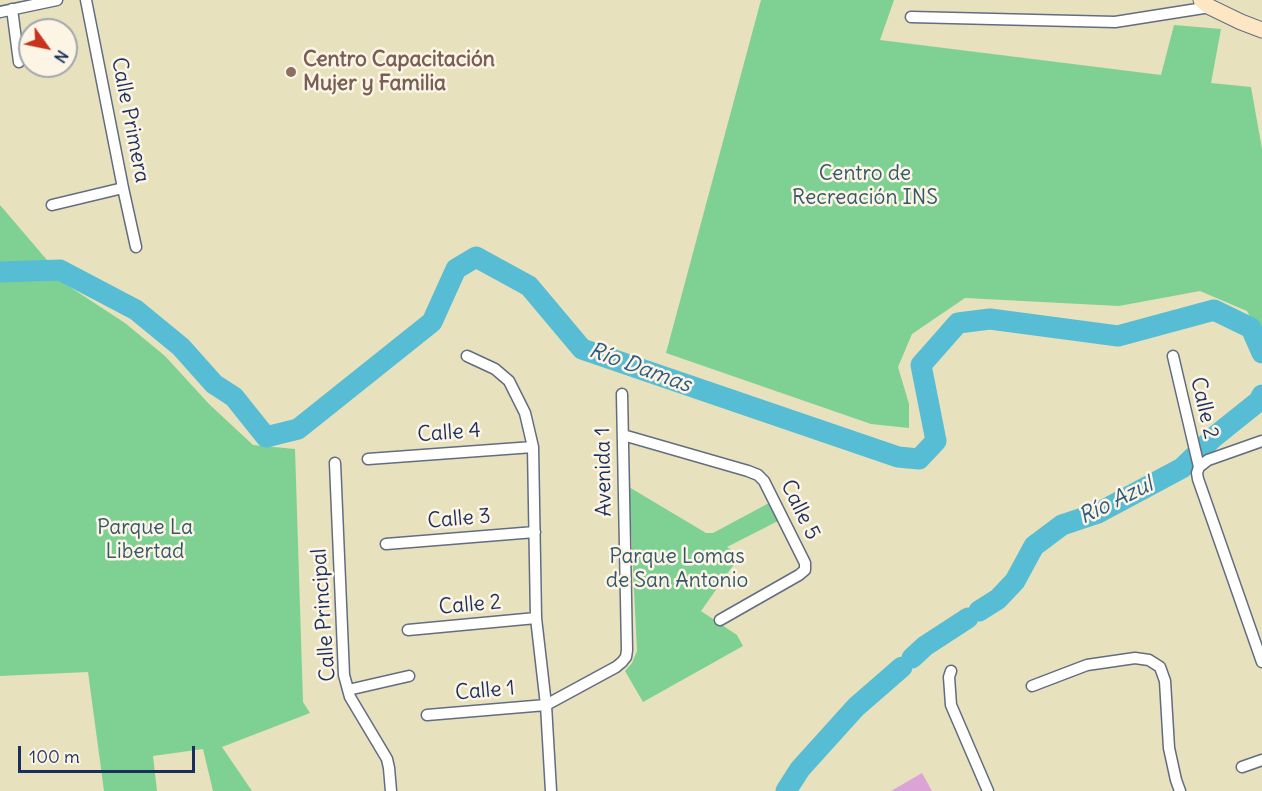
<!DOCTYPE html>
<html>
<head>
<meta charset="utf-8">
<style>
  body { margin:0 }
  #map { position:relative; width:1262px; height:791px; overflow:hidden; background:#e7e1be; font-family:Delius,sans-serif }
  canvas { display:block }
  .north { position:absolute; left:18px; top:18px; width:60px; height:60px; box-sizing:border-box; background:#fcf5e5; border:2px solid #a2a6af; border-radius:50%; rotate:123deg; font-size:16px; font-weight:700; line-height:24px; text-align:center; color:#1b2f5e }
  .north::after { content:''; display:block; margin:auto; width:21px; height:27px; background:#c8321e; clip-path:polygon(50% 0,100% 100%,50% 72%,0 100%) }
  .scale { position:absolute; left:18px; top:746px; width:177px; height:27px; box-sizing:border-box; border:3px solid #1b2f5e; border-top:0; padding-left:8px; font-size:18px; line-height:21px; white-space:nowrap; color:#1b2f5e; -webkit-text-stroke:4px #fcf5e5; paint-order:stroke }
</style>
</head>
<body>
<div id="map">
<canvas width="1262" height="791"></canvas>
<div class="north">N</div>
<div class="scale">100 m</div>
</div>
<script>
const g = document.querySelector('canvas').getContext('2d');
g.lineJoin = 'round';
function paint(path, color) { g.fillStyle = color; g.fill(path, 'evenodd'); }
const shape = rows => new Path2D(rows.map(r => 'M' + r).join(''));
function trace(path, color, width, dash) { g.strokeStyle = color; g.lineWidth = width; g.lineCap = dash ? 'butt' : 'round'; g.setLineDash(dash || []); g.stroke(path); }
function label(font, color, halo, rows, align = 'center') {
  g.font = font + ' Delius,sans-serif'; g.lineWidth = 5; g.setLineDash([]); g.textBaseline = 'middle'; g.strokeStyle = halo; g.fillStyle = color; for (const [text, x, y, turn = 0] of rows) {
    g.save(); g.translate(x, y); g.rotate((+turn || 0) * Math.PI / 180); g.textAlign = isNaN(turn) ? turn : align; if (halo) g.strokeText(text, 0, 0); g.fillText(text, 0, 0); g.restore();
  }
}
paint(shape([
  [761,0,894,0,880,40,1161,75,1174,25,1221,29,1211,83,1251,87,1262,149,1262,340,1247,311,1200,291,1119,306,965,298,912,334,898,367,909,404,909,428,871,424,666,353],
  [0,205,70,287,125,323,165,356,209,404,253,445,295,449,303,702,310,713,222,747,252,791,213,791,203,749,153,756,157,791,104,791,88,672,0,676],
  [629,487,706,533,713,533,769,503,778,521,727,547,743,557,732,567,701,611,737,635,743,646,643,702,625,671,632,663,637,651]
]), '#7fd193');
trace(shape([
  [0,272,60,270,136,310,181,347,214,384,234,397,266,437,298,429,432,322,456,269,476,257,529,286,582,349,898,457,919,459,936,441,921,365,958,323,990,319,1118,336,1214,310,1251,328,1262,353],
  [979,611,998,599,1015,581,1034,546,1062,525,1098,513,1182,468,1214,437,1259,401,1262,395],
  [912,658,925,646,968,618],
  [786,791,800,769,856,707,902,667]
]), '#56bdd4', 21);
paint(shape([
  [922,773,932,791,891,791]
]), '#dca3d6');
const street = shape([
  [86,0,123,188,136,247],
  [12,9,19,62],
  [0,12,57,0],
  [911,17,1115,22,1210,7],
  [52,205,123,188],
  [1173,356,1199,467],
  [623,435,748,471,758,475,764,481,805,563,805,570,799,575,720,620],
  [1262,441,1208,460,1199,467,1197,473,1198,479,1262,662],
  [368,459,533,447],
  [335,463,344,675,350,697,387,759,389,768,391,791],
  [386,544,535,532],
  [408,630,536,618],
  [951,671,949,677,951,705,988,791],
  [1032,686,1087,665,1135,658,1149,660,1160,667,1165,681,1169,748,1176,780,1180,791],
  [348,690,409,676],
  [427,715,546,705,536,618,533,447,525,413,509,381,495,369,467,356],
  [1242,767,1262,760],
  [551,791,546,705,616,667,622,662,626,657,627,650,622,394]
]);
const secondary = shape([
  [1201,0,1210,7,1241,22,1262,30]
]);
trace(street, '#626d80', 13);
trace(secondary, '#626d80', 17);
trace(street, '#fff', 10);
trace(secondary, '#fce6c4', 15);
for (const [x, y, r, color] of [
  [291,72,6,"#8d6e63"]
]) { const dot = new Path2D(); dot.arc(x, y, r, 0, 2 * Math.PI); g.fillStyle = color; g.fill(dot); trace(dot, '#fcf5e5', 2); }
label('bold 21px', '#785e54', '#fcf5e5', [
  ["Centro Capacitación",303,60],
  ["Mujer y Familia",303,84]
], 'left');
label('21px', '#1b2f5e', '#fcf5e5', [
  ["Calle Primera",130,120,79],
  ["Calle 2",1204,408,77],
  ["Calle 4",449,433,-4],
  ["Avenida 1",604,472,-91],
  ["Calle 5",800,510,64],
  ["Calle 3",459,519,-5],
  ["Calle 2",470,605,-5],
  ["Calle Principal",324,615,-94],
  ["Calle 1",485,691,-5]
]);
label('21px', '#34586b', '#fcf5e5', [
  ["Centro de",865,174],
  ["Recreación INS",865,198],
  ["Parque La",145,528],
  ["Libertad",145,552],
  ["Parque Lomas",677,557],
  ["de San Antonio",677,581]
]);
label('italic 22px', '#2d5a81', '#fcf5e5', [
  ["Río Damas",640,368,20],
  ["Río Azul",1116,501,-26]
]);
</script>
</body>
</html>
